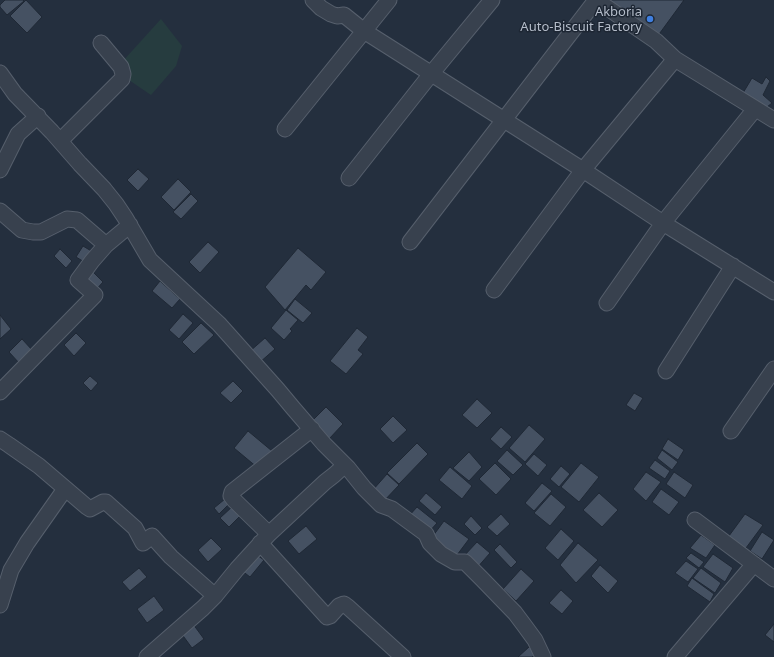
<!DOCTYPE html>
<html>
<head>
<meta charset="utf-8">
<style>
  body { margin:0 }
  canvas { display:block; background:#242f3e }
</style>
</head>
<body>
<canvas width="774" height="657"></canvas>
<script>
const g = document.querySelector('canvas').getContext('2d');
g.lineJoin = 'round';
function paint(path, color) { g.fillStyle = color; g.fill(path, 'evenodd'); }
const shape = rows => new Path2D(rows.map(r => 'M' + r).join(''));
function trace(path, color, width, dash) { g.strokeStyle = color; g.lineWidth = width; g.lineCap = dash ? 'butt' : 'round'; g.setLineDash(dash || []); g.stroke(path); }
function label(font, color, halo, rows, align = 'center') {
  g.font = font + ' "Noto Sans",sans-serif'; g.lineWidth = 3; g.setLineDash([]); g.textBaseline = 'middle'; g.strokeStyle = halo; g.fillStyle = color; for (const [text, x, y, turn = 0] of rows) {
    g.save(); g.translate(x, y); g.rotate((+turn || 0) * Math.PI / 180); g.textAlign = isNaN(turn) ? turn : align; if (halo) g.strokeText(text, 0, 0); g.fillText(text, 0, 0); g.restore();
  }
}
paint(shape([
  [161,19,182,46,176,66,151,95,126,78,122,62]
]), '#263c3f');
const building = shape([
  [5,0,23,0,24,1,7,15,0,7,0,5,5,0],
  [26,0,42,17,27,33,10,16,26,0],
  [604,0,684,0,657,37,604,0],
  [766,77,770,81,763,95,772,103,767,107,743,93,752,78,762,84,766,77],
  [138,169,149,179,138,191,127,180,138,169],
  [178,179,191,192,174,210,161,197,178,179],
  [191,194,198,201,181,219,173,212,191,194],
  [208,242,219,252,200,273,189,262,208,242],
  [83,246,93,252,86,263,76,257,83,246],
  [298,248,326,272,311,290,306,285,285,310,265,287,298,248],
  [60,249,72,261,66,268,54,256,60,249],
  [90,269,103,282,93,293,80,280,90,269],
  [160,281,180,299,172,308,152,291,160,281],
  [295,299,312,313,303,323,287,310,295,299],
  [286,310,298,320,290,329,292,331,284,340,271,328,286,310],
  [183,314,193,323,179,339,169,330,183,314],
  [0,315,11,329,0,339,0,315],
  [201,323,214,335,194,354,182,342,201,323],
  [357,328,368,337,358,350,363,354,346,374,330,361,357,328],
  [76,333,86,343,74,356,64,345,76,333],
  [265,338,275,349,259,363,249,352,265,338],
  [22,339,33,351,20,364,9,352,22,339],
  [90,376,98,383,91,391,83,383,90,376],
  [233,381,243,391,231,403,220,393,233,381],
  [634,393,643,398,635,411,626,405,634,393],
  [477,399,492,413,477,428,462,415,477,399],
  [326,407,343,424,329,439,311,422,326,407],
  [393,416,407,430,393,443,380,429,393,416],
  [529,425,545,439,525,462,509,448,529,425],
  [501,427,512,437,501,449,490,439,501,427],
  [248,431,272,451,258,468,234,448,248,431],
  [668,439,684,450,678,460,662,449,668,439],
  [417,443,428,454,399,484,387,473,417,443],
  [507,450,523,465,513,475,497,461,507,450],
  [662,450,678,462,672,470,657,458,662,450],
  [469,452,482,467,469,481,453,468,469,452],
  [534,454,547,465,538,476,525,464,534,454],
  [655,460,670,471,665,479,649,468,655,460],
  [495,463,511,479,496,495,479,479,495,463],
  [581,463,599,477,579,502,561,487,581,463],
  [561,466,570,474,559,487,550,479,561,466],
  [450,467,472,486,462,499,439,480,450,467],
  [646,472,661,482,646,501,633,489,646,472],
  [674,472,693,485,685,498,666,484,674,472],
  [387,474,399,485,383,502,372,491,387,474],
  [542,483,552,491,534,511,525,503,542,483],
  [661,489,679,502,669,515,652,502,661,489],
  [426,493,442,507,435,515,419,501,426,493],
  [599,493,618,510,602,527,583,510,599,493],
  [551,494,566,507,550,526,534,513,551,494],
  [225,499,229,504,219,514,214,508,225,499],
  [233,506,241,515,229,527,220,518,233,506],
  [417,507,437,523,428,533,408,517,417,507],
  [501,514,510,524,497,536,487,527,501,514],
  [745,514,763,525,743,552,726,540,745,514],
  [471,516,482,528,475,535,464,524,471,516],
  [444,521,469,539,454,559,430,540,444,521],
  [306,526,317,539,299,554,288,541,306,526],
  [561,529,574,541,558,560,545,548,561,529],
  [762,532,774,540,762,559,750,551,762,532],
  [701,535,715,545,706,558,690,548,701,535],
  [211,538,222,549,208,562,198,550,211,538],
  [477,542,490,553,476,569,463,557,477,542],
  [578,543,598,560,576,583,560,565,578,543],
  [500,544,517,562,511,568,494,550,500,544],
  [254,553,264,560,250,577,241,570,254,553],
  [691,553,704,562,699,568,686,558,691,553],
  [713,554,733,568,725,582,703,567,713,554],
  [686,561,698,569,688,582,675,573,686,561],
  [600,565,618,581,608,593,591,576,600,565],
  [139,568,147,577,130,591,122,582,139,568],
  [701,568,721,583,715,593,693,578,701,568],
  [521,569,534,581,516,601,503,589,521,569],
  [692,578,714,594,710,602,687,586,692,578],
  [561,590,573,601,562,614,549,603,561,590],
  [154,596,164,610,147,623,137,609,154,596],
  [193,624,204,639,192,648,181,633,193,624],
  [774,624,774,642,765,635,774,624],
  [529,647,536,654,532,657,518,657,529,647]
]);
paint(building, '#455162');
trace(building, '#1f2835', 1);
const minor = shape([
  [313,0,321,8,331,14,337,16,344,15,364,31,583,170,663,223,774,292],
  [596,0,656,41,675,59,774,120],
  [0,73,15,94,52,132,80,164,104,189,116,204,126,219,150,260,219,324,278,390,293,408,324,444,348,468,364,488,381,505,392,509,426,534,430,543,441,554,455,562,465,562,482,579,515,613,524,625,535,640,543,657],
  [285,129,389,0],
  [60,141,122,79,123,74,121,67,101,43],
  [0,170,18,134,38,116],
  [349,178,431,74,492,0],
  [0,211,22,230,33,232,41,232,67,219,77,220,106,245],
  [410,242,596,0],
  [494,290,583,170,675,59],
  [607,303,663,223,755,109],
  [666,371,733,266],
  [0,392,95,295,78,280,92,261,106,245,130,225],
  [731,431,774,369],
  [0,439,9,445,39,466,87,507,90,509,103,502,106,502,135,528,143,543,152,536,171,557,215,596,237,569,269,534,325,482,334,475,345,465],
  [695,520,774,579],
  [269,534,234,500,231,496,232,492,312,429],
  [260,543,327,617,330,616,339,606,344,604,348,607,403,657],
  [0,605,11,570,27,543,65,489],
  [147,657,203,608,215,596],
  [675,657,754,564]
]);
trace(minor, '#565f6c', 17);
trace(minor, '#38414e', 15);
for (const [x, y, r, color] of [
  [650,19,4,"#3f7fe0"]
]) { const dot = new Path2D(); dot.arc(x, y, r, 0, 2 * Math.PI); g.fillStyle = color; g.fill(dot); trace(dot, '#1d2633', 1.5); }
label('13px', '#b4bcc9', '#1d2633', [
  ["Akboria",642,12],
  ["Auto-Biscuit Factory",642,27]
], 'right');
</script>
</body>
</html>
